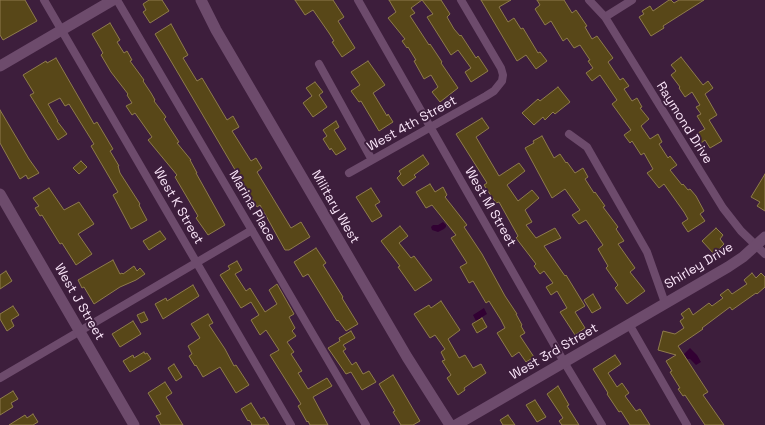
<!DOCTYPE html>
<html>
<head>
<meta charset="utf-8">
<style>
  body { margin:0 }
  canvas { display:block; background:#3d1e3c }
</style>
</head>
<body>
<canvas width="765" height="425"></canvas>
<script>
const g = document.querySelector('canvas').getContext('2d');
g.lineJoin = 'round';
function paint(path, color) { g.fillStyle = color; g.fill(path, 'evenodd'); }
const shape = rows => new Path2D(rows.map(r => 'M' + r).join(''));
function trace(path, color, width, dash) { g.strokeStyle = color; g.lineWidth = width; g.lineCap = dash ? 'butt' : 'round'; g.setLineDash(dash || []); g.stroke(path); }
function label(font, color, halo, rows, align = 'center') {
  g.font = font + ' "Space Grotesk",sans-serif'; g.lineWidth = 4; g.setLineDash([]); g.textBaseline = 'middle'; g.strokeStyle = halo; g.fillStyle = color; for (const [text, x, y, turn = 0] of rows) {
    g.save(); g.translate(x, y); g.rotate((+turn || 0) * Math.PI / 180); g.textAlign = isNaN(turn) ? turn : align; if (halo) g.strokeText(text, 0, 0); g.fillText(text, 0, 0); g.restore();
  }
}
paint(shape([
  [443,222,446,225,446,227,444,229,438,232,432,230,431,227,433,225,438,225],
  [484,308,487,314,476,321,473,315],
  [690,348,697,355,701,362,696,365,690,359,687,359,684,354]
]), '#320133');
const building = shape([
  [0,0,25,0,37,21,3,40,0,35,0,0],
  [149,0,162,0,169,11,150,23,143,12,146,10,143,4,149,0],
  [295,0,333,0,344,17,338,21,355,48,342,57,332,42,334,41,329,33,313,10,305,15,295,0],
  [389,0,441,0,450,14,447,17,454,29,460,36,461,35,476,58,478,56,488,71,471,82,465,72,471,68,458,50,451,55,427,17,433,14,422,0,411,8,415,13,410,16,429,45,430,44,442,62,441,63,458,88,440,102,432,92,438,87,431,75,424,79,414,61,416,60,408,47,407,48,402,41,405,39,388,18,396,12,389,0],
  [481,0,511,0,499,7,508,22,514,18,521,29,523,28,538,53,540,52,547,61,536,69,526,55,517,61,481,0],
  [537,0,564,0,572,13,576,10,587,26,585,27,592,39,597,36,613,58,608,62,620,80,623,78,629,86,624,89,632,101,637,98,642,107,640,108,649,119,641,126,650,139,658,134,662,142,659,144,668,158,670,156,677,165,670,170,682,185,683,184,688,190,690,189,696,196,704,211,700,214,705,221,688,232,682,223,688,219,684,212,664,184,659,188,647,173,653,169,644,153,641,155,632,141,630,143,624,135,631,130,612,104,617,100,600,75,592,81,586,73,593,68,588,61,590,60,580,45,574,48,567,38,563,41,551,21,545,25,535,9,540,5,537,0],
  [669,0,671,0,674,3,679,0,704,0,663,26,664,28,651,36,639,17,644,14,642,11,650,6,653,11,669,0],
  [110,23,120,40,117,42,124,53,127,51,132,60,130,61,144,80,143,81,151,93,155,100,154,101,166,117,164,119,179,142,177,143,191,160,190,160,197,173,196,173,225,225,208,235,196,218,198,216,175,177,177,175,148,140,152,137,135,113,132,115,126,106,132,103,127,95,128,94,111,72,101,55,103,53,92,34,110,23],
  [171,24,188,55,183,58,197,81,202,78,227,120,233,116,239,127,232,131,251,161,256,158,262,168,257,172,291,228,301,222,310,237,289,250,285,250,260,205,257,207,155,34,171,24],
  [681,57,703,85,708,81,713,88,705,94,717,115,709,120,722,141,710,148,705,140,701,143,696,134,705,129,697,116,701,114,696,107,700,105,692,92,685,97,679,88,680,87,671,75,676,71,671,65,681,57],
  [56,58,94,124,97,122,113,149,110,151,119,166,118,166,120,173,140,204,139,205,147,220,131,229,113,195,118,192,91,146,94,144,69,104,65,106,60,98,48,104,58,121,57,121,67,134,58,140,30,95,34,93,23,75,46,61,47,63,56,58],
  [368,61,385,85,373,93,387,116,388,114,393,122,379,131,361,101,359,102,351,91,360,85,351,72,368,61],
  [315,82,323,92,319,95,327,107,313,117,303,103,312,96,306,88,315,82],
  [558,87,570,102,555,114,553,112,545,120,543,117,534,125,522,113,538,99,540,101,558,87],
  [0,110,29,159,39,173,28,179,26,175,20,179,0,143,0,110],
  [482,118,489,128,476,137,499,176,519,163,525,171,507,185,518,201,532,190,539,198,525,210,532,222,526,225,536,238,555,228,561,238,544,246,565,276,566,275,585,306,575,312,585,328,575,335,560,312,567,308,557,291,551,295,546,287,553,283,544,271,540,274,534,266,536,264,516,238,518,236,499,202,496,203,484,185,487,183,456,134,482,118],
  [336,121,339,127,334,130,346,149,336,155,331,148,330,150,323,139,327,136,323,130,336,121],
  [542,136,554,158,560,154,566,163,567,162,575,173,583,168,588,177,585,179,594,193,595,192,605,206,603,207,618,227,616,229,624,241,618,244,635,268,630,272,645,291,627,304,615,288,618,285,606,268,608,266,598,249,603,245,586,220,579,224,572,215,580,210,565,189,552,198,525,148,534,143,533,141,542,136],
  [423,155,429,164,414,175,416,177,403,186,397,178,401,174,399,171,423,155],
  [81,161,87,167,79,174,73,168,81,161],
  [765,174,765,211,757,206,760,202,751,197,765,174],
  [430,184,435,192,443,187,447,195,445,197,467,225,464,227,482,254,505,296,517,314,516,314,522,325,521,326,525,333,520,336,534,357,526,362,519,352,512,357,497,333,505,328,501,320,489,301,486,303,473,281,469,283,460,267,467,263,451,238,456,235,432,205,426,208,416,192,430,184],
  [49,188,64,210,79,202,94,224,78,234,92,254,76,265,62,243,60,244,42,215,40,216,35,208,39,206,33,198,49,188],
  [371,188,380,202,375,205,382,216,372,222,356,197,371,188],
  [400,226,408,236,399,243,411,258,414,256,432,280,415,291,398,267,400,266,381,241,400,226],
  [716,228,723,235,720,239,724,244,714,254,702,241,716,228],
  [160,231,166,239,149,250,143,241,160,231],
  [316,248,326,263,323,265,343,297,342,298,358,324,346,331,338,320,337,321,308,274,303,277,294,262,316,248],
  [113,260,120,274,122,273,123,274,134,266,137,271,140,268,145,274,136,280,120,287,94,304,84,287,82,288,78,280,113,260],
  [237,261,242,270,235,274,246,291,250,288,265,312,277,304,269,290,277,284,294,314,289,317,295,328,292,331,296,336,287,342,294,352,291,354,302,371,298,373,308,389,327,378,332,386,313,397,328,425,310,425,308,421,307,422,298,406,301,404,270,355,279,350,266,330,260,335,251,320,259,315,251,302,241,308,220,275,230,269,228,266,237,261],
  [6,271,12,281,0,289,0,275,6,271],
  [752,273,756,278,761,273,765,277,765,287,757,294,756,293,732,310,730,307,702,328,703,329,678,346,708,392,703,395,724,425,705,425,685,395,683,396,678,389,680,388,670,372,672,371,666,361,676,355,658,350,663,331,675,334,684,328,680,321,684,318,681,314,689,308,693,315,709,303,712,306,723,298,720,295,728,289,732,294,747,284,744,280,752,273],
  [193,285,199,296,163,319,155,304,166,298,167,301,193,285],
  [593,294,601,308,592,313,584,300,593,294],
  [441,301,460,330,448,339,459,358,465,355,473,368,481,364,486,373,464,388,465,390,458,395,447,378,451,375,442,361,445,360,441,352,445,349,435,335,430,338,414,314,429,305,431,308,441,301],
  [13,306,19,315,11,320,14,326,7,331,0,319,0,314,13,306],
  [144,312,148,320,141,323,137,315,144,312],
  [208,314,213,323,209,325,225,349,234,366,236,365,249,385,236,393,220,367,203,377,196,365,195,366,189,356,192,354,188,346,200,338,191,324,208,314],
  [482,318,487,327,477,333,472,324,482,318],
  [133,321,141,334,120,347,112,334,133,321],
  [351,331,355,338,343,345,346,349,343,351,352,365,356,362,363,374,369,371,376,382,362,390,351,372,346,374,328,348,340,341,339,338,351,331],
  [144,352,145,354,147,353,151,359,130,372,123,361,133,355,134,358,144,352],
  [615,355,621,364,608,373,617,387,622,383,629,393,625,396,636,411,640,409,650,425,630,425,621,411,619,412,607,394,608,393,593,369,615,355],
  [174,364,182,377,176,381,168,368,174,364],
  [393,375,420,421,413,425,401,425,393,412,395,411,379,384,393,375],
  [165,382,172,393,166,397,183,425,161,425,156,416,161,414,148,393,165,382],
  [558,386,569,405,567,406,579,425,562,425,559,421,563,418,547,394,558,386],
  [13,391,18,399,11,403,13,407,0,415,0,399,13,391],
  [535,400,546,417,537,422,526,405,535,400],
  [251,403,261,419,264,417,269,425,251,425,252,424,249,420,248,421,241,409,251,403],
  [33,414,38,422,33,425,9,425,25,415,27,418,33,414],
  [508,415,515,425,503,425,500,420,508,415]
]);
paint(building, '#584718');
trace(building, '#8e7b4c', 1);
trace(shape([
  [44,0,291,425],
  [117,0,366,425],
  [358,0,564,362,602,425],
  [589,0,605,17,723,208,741,231,765,254],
  [605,17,632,0],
  [319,64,372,160],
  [569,134,587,147,647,252,665,303],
  [349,173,486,96,494,91,502,81,503,75,501,68,461,0],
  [629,324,687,425],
  [0,378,252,230]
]), '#6d4b6c', 8);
trace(shape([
  [201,0,216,30,407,357,450,425],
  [0,66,113,0],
  [0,194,134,425],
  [456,425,728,267,743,257,765,237]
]), '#6d4b6c', 11);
label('13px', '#fbe6fa', '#3d1e3c', [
  ["Raymond Drive",684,123,58],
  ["West 4th Street",412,124,-29],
  ["West K Street",178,206,60],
  ["Marina Place",252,206,60],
  ["Military West",335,207,60],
  ["West M Street",490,207,60],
  ["Shirley Drive",699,266,-31],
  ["West J Street",79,302,60],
  ["West 3rd Street",554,352,-30]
]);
</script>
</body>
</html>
